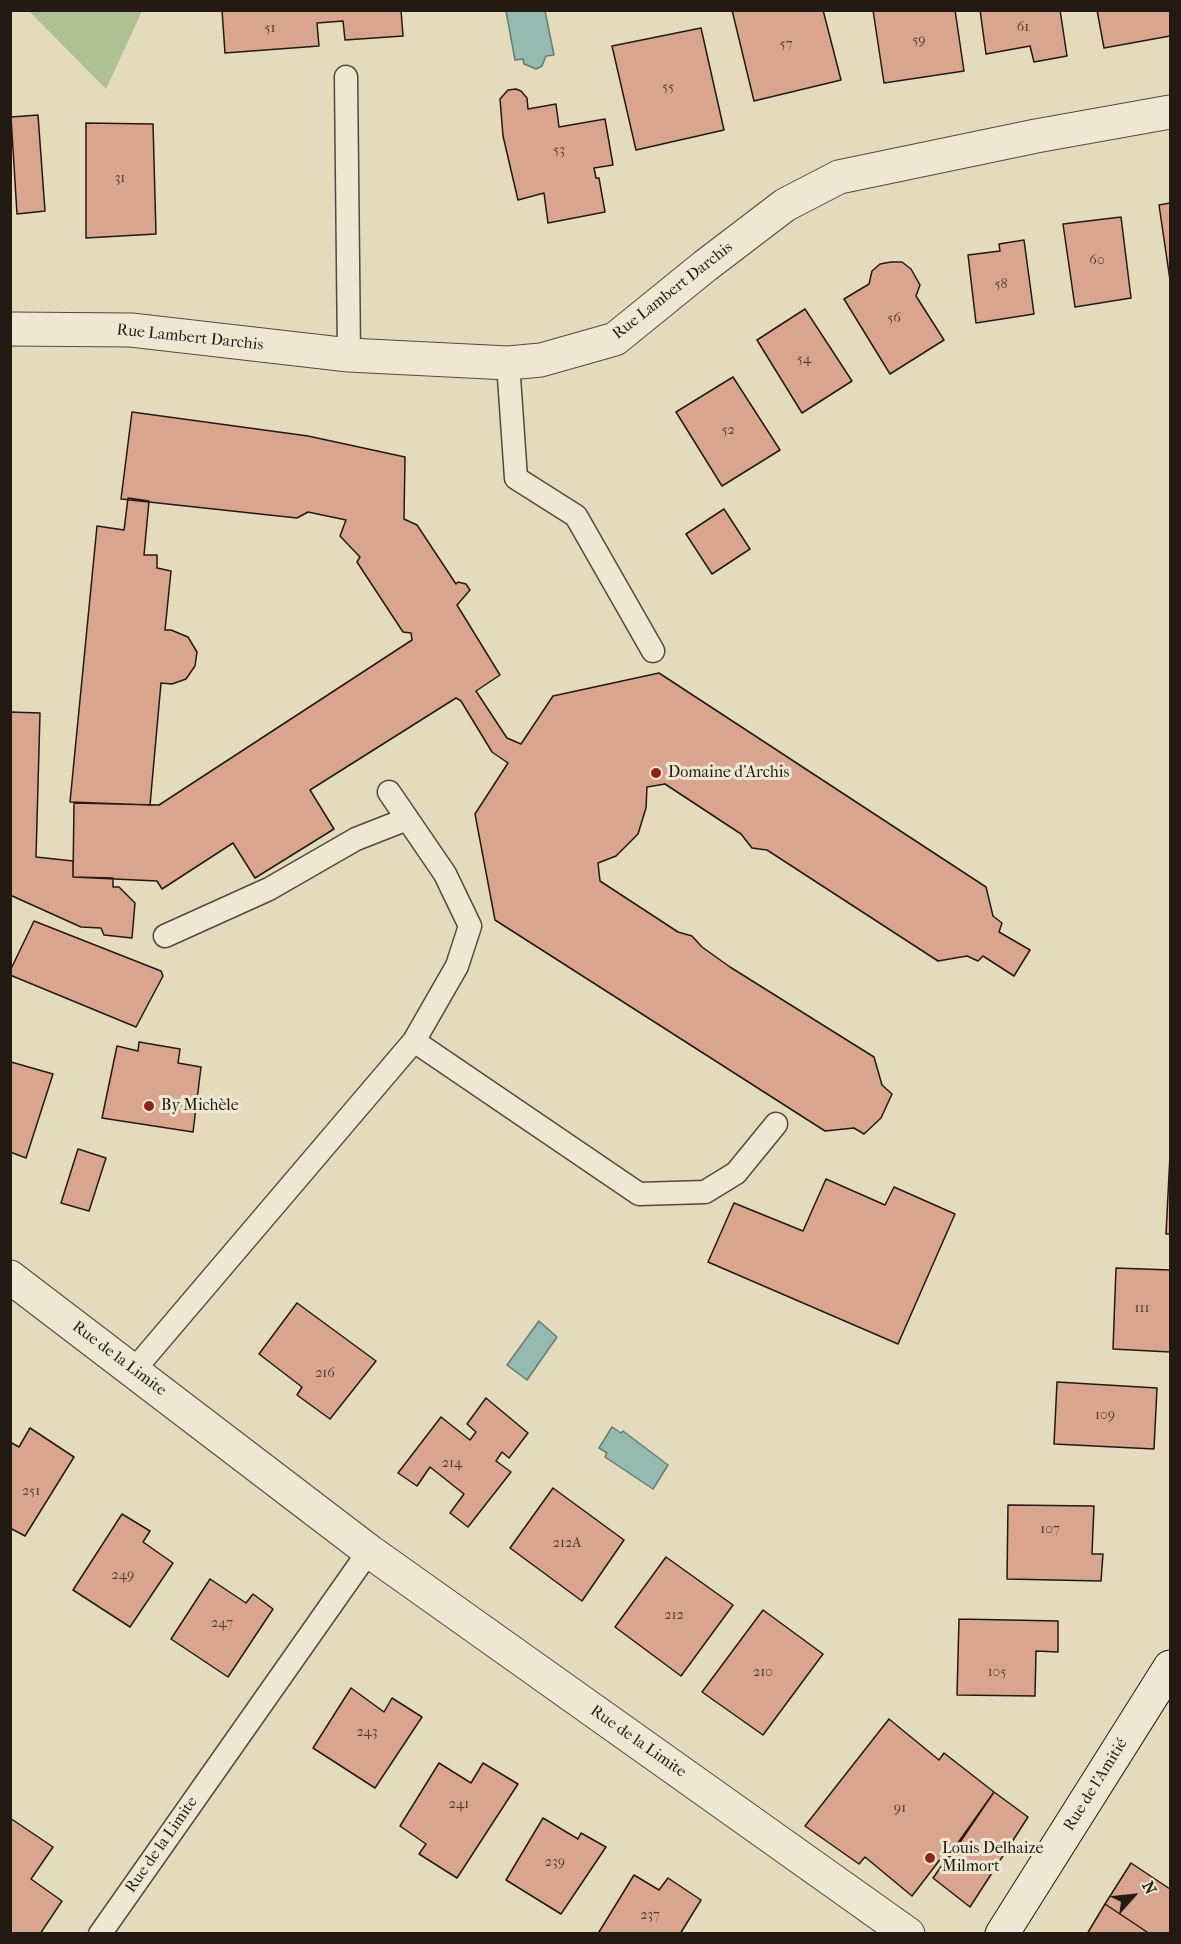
<!DOCTYPE html>
<html>
<head>
<meta charset="utf-8">
<style>
  body { margin:0 }
  #map { position:relative; width:1181px; height:1944px; overflow:hidden; background:#e4dabc; font-family:"IM FELL French Canon",serif }
  canvas { display:block }
  .frame { position:absolute; inset:0; border:12px solid #231a11; pointer-events:none }
  .north { position:absolute; left:1103px; top:1866px; width:60px; height:60px; -webkit-text-stroke:4px #ede7d3; paint-order:stroke; rotate:63deg; font-size:16px; font-weight:700; line-height:24px; text-align:center; color:#231a11 }
  .north::after { content:''; display:block; margin:auto; width:21px; height:27px; background:#231a11; clip-path:polygon(50% 0,100% 100%,50% 72%,0 100%) }
</style>
</head>
<body>
<div id="map">
<canvas width="1181" height="1944"></canvas>
<div class="frame"></div>
<div class="north">N</div>
</div>
<script>
const g = document.querySelector('canvas').getContext('2d');
g.lineJoin = 'round';
function paint(path, color) { g.fillStyle = color; g.fill(path, 'evenodd'); }
const shape = rows => new Path2D(rows.map(r => 'M' + r).join(''));
function trace(path, color, width, dash) { g.strokeStyle = color; g.lineWidth = width; g.lineCap = dash ? 'butt' : 'round'; g.setLineDash(dash || []); g.stroke(path); }
function label(font, color, halo, rows, align = 'center') {
  g.font = font + ' "IM FELL French Canon",serif'; g.lineWidth = 6; g.setLineDash([]); g.textBaseline = 'middle'; g.strokeStyle = halo; g.fillStyle = color; for (const [text, x, y, turn = 0] of rows) {
    g.save(); g.translate(x, y); g.rotate((+turn || 0) * Math.PI / 180); g.textAlign = isNaN(turn) ? turn : align; if (halo) g.strokeText(text, 0, 0); g.fillText(text, 0, 0); g.restore();
  }
}
paint(shape([
  [29,11,142,11,106,89]
]), '#aec195');
const water = shape([
  [506,11,545,11,554,55,546,56,542,66,536,69,524,64,523,59,515,60,506,11],
  [539,1321,557,1337,527,1380,507,1365,539,1321],
  [612,1427,621,1433,623,1431,668,1465,653,1489,605,1457,607,1453,599,1448,612,1427]
]);
paint(water, '#95bbb1');
trace(water, '#677b71', 1.5);
const building = shape([
  [222,10,401,10,403,36,345,40,343,21,317,23,319,46,225,53,222,10],
  [732,10,823,10,841,80,754,101,732,10],
  [873,10,955,10,964,71,884,83,873,10],
  [980,10,1060,10,1067,56,1034,62,1030,46,986,54,980,10],
  [1097,10,1170,10,1170,36,1104,48,1097,10],
  [701,28,724,130,636,150,612,46,701,28],
  [516,89,521,91,527,98,528,109,556,104,559,127,605,119,613,165,594,168,596,178,599,178,605,212,548,223,544,193,518,200,503,136,500,99,508,90,516,89],
  [38,115,45,211,17,214,11,117,38,115],
  [86,123,153,124,156,234,86,238,86,123],
  [1170,203,1170,280,1159,205,1170,203],
  [1121,217,1131,298,1075,307,1063,224,1121,217],
  [1024,240,1034,314,976,323,968,255,1000,251,999,244,1024,240],
  [891,262,902,262,911,269,920,285,916,296,944,340,890,374,844,299,869,284,872,271,880,264,891,262],
  [805,309,852,381,802,413,757,340,805,309],
  [733,377,780,450,722,486,676,412,733,377],
  [132,412,308,436,405,457,404,519,417,525,456,584,458,582,466,584,470,590,457,605,500,675,476,691,507,738,521,744,553,696,659,673,986,887,993,916,1002,923,999,932,1030,950,1014,976,983,956,978,961,967,956,938,961,767,850,752,848,741,834,665,784,647,787,646,808,638,834,616,856,598,863,600,881,678,932,692,936,702,947,730,967,874,1057,882,1085,892,1094,881,1118,864,1134,854,1128,825,1131,495,920,475,814,508,763,492,752,461,701,456,698,310,790,334,829,255,878,233,843,162,889,157,881,73,877,74,803,159,805,412,640,411,633,403,632,357,562,360,557,340,536,346,520,308,512,297,518,121,499,132,412],
  [128,498,149,501,144,555,157,555,157,568,171,571,165,630,171,630,188,637,197,652,195,666,186,679,172,684,161,683,150,805,70,802,97,526,124,530,128,498],
  [724,509,750,549,712,574,686,534,724,509],
  [10,712,40,713,36,857,73,861,73,877,113,878,113,887,119,887,135,903,132,938,104,935,101,928,81,927,10,895,10,712],
  [34,921,161,971,163,976,136,1027,10,975,10,971,34,921],
  [139,1042,180,1049,178,1063,201,1067,193,1132,102,1118,117,1046,138,1051,139,1042],
  [11,1062,53,1074,26,1158,10,1152,11,1062],
  [78,1149,106,1158,89,1211,61,1203,78,1149],
  [1170,1155,1170,1234,1166,1234,1170,1155],
  [826,1179,885,1205,894,1187,955,1214,898,1344,708,1262,734,1203,803,1231,826,1179],
  [1116,1268,1170,1270,1170,1352,1113,1349,1116,1268],
  [297,1303,376,1361,330,1419,297,1395,302,1387,259,1354,297,1303],
  [1057,1382,1157,1388,1154,1449,1054,1444,1057,1382],
  [486,1398,528,1433,509,1458,502,1452,496,1461,511,1472,468,1527,450,1513,464,1494,430,1467,417,1486,398,1473,441,1417,470,1440,476,1432,467,1424,486,1398],
  [30,1428,74,1457,25,1536,10,1528,10,1442,19,1447,30,1428],
  [553,1488,624,1540,582,1601,510,1548,553,1488],
  [1008,1505,1094,1506,1092,1554,1103,1554,1101,1581,1007,1579,1008,1505],
  [122,1514,150,1531,143,1542,173,1563,130,1627,73,1590,122,1514],
  [666,1557,733,1605,681,1676,615,1627,666,1557],
  [210,1579,246,1603,253,1594,273,1609,228,1677,171,1639,210,1579],
  [763,1610,823,1654,763,1735,702,1692,763,1610],
  [959,1619,1058,1621,1058,1652,1036,1651,1035,1696,957,1695,959,1619],
  [351,1688,384,1712,392,1698,422,1717,375,1788,313,1748,351,1688],
  [889,1719,939,1760,944,1753,994,1792,948,1860,942,1857,912,1896,865,1857,859,1864,805,1826,889,1719],
  [439,1763,471,1783,483,1763,518,1784,457,1878,419,1854,426,1844,400,1826,439,1763],
  [994,1792,1028,1817,970,1907,933,1878,994,1792],
  [10,1818,53,1847,31,1879,62,1901,40,1934,10,1934,10,1818],
  [543,1818,578,1839,581,1833,606,1847,561,1914,506,1880,543,1818],
  [1131,1863,1170,1889,1170,1934,1150,1934,1105,1904,1131,1863],
  [634,1875,659,1890,668,1878,701,1900,680,1934,602,1934,599,1932,634,1875],
  [1105,1904,1150,1934,1087,1934,1105,1904]
]);
paint(building, '#d9a58f');
trace(building, '#231a11', 1.5);
const lane = shape([
  [346,77,349,355],
  [508,363,516,478,576,516,653,651],
  [165,936,269,889,356,839,407,819],
  [414,1041,639,1194,705,1192,736,1173,776,1124],
  [134,1370,414,1041,457,966,470,926,445,874,389,792],
  [100,1934,369,1551]
]);
const street = shape([
  [10,329,131,330,349,355,508,363,541,360,615,339,705,266,785,205,839,177,1036,136,1170,112],
  [10,1277,369,1551,908,1934]
]);
const secondary = shape([
  [1002,1934,1170,1667]
]);
trace(lane, '#534a3c', 25);
trace(street, '#534a3c', 35);
trace(secondary, '#231a11', 35);
trace(lane, '#ede7d3', 22);
trace(street, '#ede7d3', 33);
trace(secondary, '#ede7d3', 33);
for (const [x, y, r, color] of [
  [656,773,6,"#8f2418"],
  [149,1106,6,"#8f2418"],
  [930,1858,6,"#8f2418"]
]) { const dot = new Path2D(); dot.arc(x, y, r, 0, 2 * Math.PI); g.fillStyle = color; g.fill(dot); trace(dot, '#ede7d3', 2); }
label('14px', '#503d30', null, [
  ["61",1023,28],
  ["51",270,29],
  ["59",919,41],
  ["57",786,45],
  ["55",668,88],
  ["53",559,151],
  ["31",120,179],
  ["60",1097,261],
  ["58",1001,285],
  ["56",894,319],
  ["54",804,360],
  ["52",728,431],
  ["111",1142,1309],
  ["216",325,1374],
  ["109",1105,1416],
  ["214",452,1464],
  ["251",31,1492],
  ["107",1050,1530],
  ["212A",567,1544],
  ["249",123,1576],
  ["212",674,1616],
  ["247",222,1624],
  ["210",763,1673],
  ["105",997,1673],
  ["243",367,1733],
  ["241",459,1805],
  ["91",900,1809],
  ["239",555,1863],
  ["237",650,1916]
]);
label('16px', '#231a11', '#ede7d3', [
  ["Rue Lambert Darchis",673,291,-38],
  ["Rue Lambert Darchis",190,338,6],
  ["Rue de la Limite",119,1359,37],
  ["Rue de la Limite",638,1742,35],
  ["Rue de l'Amitié",1096,1785,-58],
  ["Rue de la Limite",162,1845,-55]
]);
label('16px', '#231a11', '#ede7d3', [
  ["Domaine d'Archis",668,773],
  ["By Michèle",161,1106],
  ["Louis Delhaize",942,1849],
  ["Milmort",942,1867]
], 'left');
</script>
</body>
</html>
